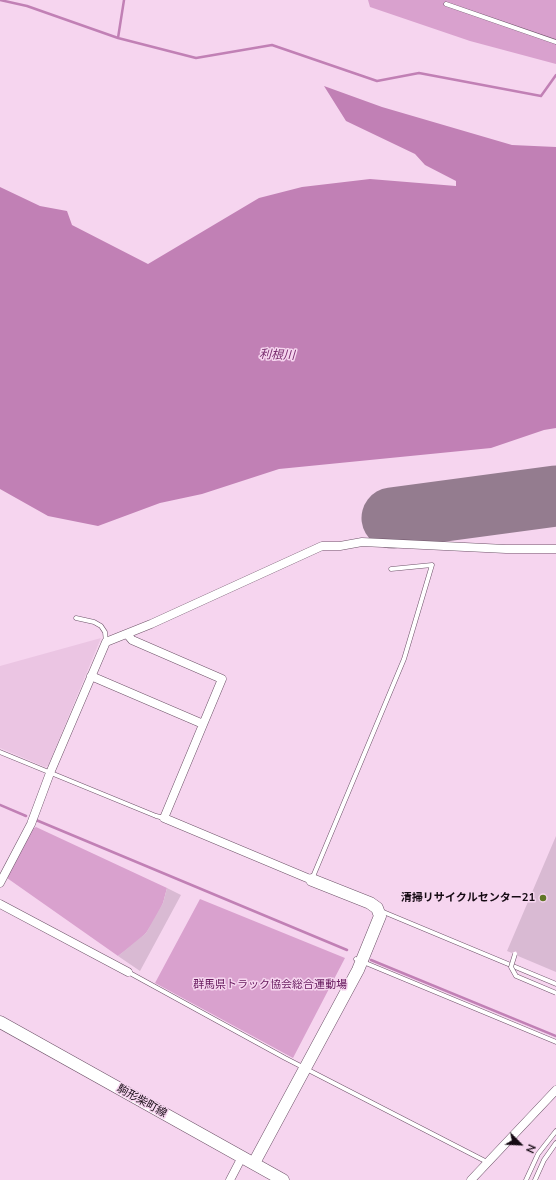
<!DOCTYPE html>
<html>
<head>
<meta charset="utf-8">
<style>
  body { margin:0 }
  #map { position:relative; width:556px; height:1180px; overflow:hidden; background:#f6d5ef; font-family:Mulish,sans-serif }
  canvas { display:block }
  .north { position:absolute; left:500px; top:1124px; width:40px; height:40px; -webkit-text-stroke:3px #f6d5ef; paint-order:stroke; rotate:114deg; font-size:11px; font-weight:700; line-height:16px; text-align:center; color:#150a13 }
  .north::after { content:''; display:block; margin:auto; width:14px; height:18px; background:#150a13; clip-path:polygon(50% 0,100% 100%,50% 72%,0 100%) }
</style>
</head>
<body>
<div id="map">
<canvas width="556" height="1180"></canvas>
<div class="north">N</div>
</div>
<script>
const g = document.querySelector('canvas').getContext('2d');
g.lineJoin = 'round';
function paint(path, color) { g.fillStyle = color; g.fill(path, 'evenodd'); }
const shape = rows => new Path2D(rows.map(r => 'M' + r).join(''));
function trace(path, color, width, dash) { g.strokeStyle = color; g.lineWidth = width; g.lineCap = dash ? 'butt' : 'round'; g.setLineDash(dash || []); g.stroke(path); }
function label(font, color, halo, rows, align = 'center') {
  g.font = font + ' Mulish,"Noto Sans JP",sans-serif'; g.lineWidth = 3; g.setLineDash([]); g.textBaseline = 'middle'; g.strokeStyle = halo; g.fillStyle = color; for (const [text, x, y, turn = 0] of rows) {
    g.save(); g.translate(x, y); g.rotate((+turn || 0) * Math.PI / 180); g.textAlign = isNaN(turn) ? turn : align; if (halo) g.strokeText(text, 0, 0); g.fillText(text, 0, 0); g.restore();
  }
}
paint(shape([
  [101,638,48,766,45,767,0,748,0,666]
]), '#ebc5e3');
paint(shape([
  [368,0,556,0,556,64,470,41,370,7],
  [36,827,167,888,163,903,156,918,146,933,137,942,118,956,7,878,32,829],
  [200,899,345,958,293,1058,155,983]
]), '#d9a1ce');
paint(shape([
  [324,86,382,107,512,145,556,147,556,428,544,430,491,448,279,469,202,494,160,503,98,526,48,516,0,489,0,187,40,206,67,211,72,225,148,264,259,198,302,187,370,179,456,186,456,181,425,165,415,154,346,121]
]), '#c180b5');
trace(shape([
  [0,0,27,6,118,38,196,58,272,45,377,81,419,73,541,96,556,75],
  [118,38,124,0],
  [0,805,26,816],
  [36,820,347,950],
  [371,960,556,1036]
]), '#c180b5', 2.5);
trace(shape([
  [392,518,556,496]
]), '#947c8f', 61);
paint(shape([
  [556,836,556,972,518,956,516,951,512,953,507,951],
  [167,888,181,895,140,971,118,956,146,933,163,903]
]), '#d9bad3');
const lane = shape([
  [446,4,556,42],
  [76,618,94,622,101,626,105,632,106,642],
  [0,752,156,816,164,818],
  [312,879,404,659,432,565,391,569],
  [381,911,556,984],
  [356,959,556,1042],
  [128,972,285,1058,487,1162],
  [526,1180,538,1154,556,1131],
  [535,1180,544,1160,556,1143]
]);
const street = shape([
  [127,634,132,640,222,679,164,818,312,880],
  [91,676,203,724],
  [0,883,31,824,50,773,106,642,151,624,322,546,340,546,362,542,506,549,556,549],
  [0,904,128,972],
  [230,1180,242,1157],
  [471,1180,556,1090]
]);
const secondary = shape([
  [0,1022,283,1180],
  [254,1163,358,970,380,916,377,908,370,903,312,880]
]);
trace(lane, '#6e5369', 5);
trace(street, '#6e5369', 9);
trace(secondary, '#6e5369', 13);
trace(lane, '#fff', 4);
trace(street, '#fff', 8);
trace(secondary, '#fff', 12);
const laneBridge = shape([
  [515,954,511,967,516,976,556,993]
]);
trace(laneBridge, '#6e5369', 5, []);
trace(laneBridge, '#fff', 4);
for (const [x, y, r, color] of [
  [543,898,4,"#607627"]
]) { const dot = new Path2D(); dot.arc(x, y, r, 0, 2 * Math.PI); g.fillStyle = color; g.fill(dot); trace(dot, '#f6d5ef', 1.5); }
label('bold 11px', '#150a13', '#f6d5ef', [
  ["清掃リサイクルセンター21",535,898]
], 'right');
label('11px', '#66195d', '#f6d5ef', [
  ["群馬県トラック協会総合運動場",270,985]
]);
label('11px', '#150a13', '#f6d5ef', [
  ["駒形柴町線",142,1101,29]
]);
label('italic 12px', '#7a2d6f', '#f6d5ef', [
  ["利根川",277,355,2]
]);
</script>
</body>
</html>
